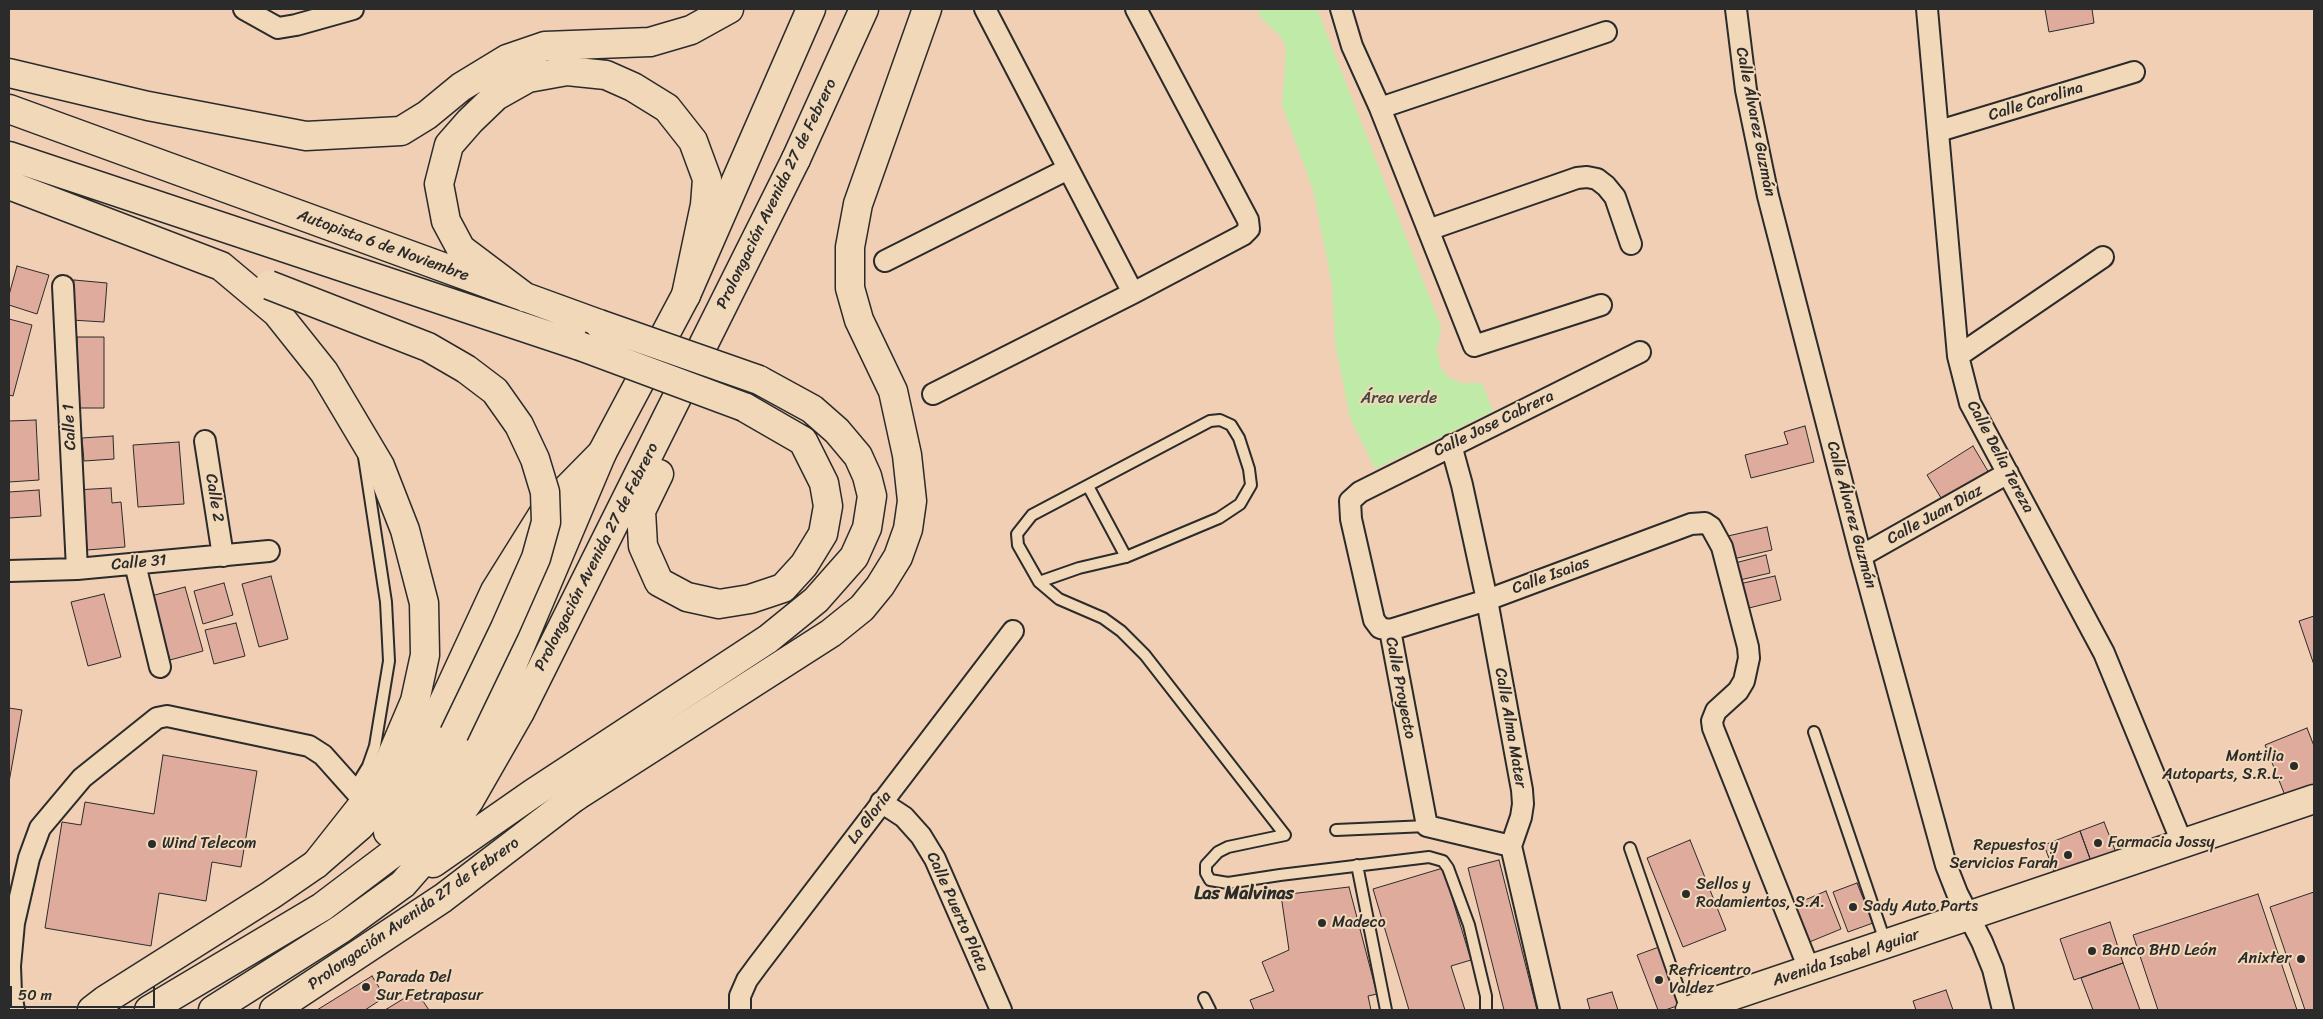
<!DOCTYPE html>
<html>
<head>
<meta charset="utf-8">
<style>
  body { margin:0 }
  #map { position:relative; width:2323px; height:1019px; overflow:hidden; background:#f1cfb4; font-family:Sriracha,sans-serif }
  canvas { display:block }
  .frame { position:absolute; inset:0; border:10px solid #2b2b2b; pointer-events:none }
  .scale { position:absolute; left:10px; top:986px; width:145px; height:22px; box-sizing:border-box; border:2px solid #2b2b2b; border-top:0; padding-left:6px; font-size:15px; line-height:18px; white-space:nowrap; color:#2b2b2b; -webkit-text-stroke:4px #f1d8b9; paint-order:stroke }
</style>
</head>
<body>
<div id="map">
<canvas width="2323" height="1019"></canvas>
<div class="frame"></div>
<div class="scale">50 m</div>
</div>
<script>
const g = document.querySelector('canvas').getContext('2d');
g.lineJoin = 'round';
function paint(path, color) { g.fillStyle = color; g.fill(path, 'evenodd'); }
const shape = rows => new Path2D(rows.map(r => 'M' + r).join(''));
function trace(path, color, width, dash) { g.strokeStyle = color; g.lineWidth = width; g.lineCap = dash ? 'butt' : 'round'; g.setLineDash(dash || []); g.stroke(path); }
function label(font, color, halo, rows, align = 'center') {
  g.font = font + ' Sriracha,sans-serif'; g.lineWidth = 4; g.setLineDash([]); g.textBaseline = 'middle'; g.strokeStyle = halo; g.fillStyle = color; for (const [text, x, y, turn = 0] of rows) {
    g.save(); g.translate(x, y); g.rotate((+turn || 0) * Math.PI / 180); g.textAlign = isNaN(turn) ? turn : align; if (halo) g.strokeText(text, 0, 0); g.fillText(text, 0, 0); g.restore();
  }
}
paint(shape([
  [1259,9,1317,9,1440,324,1441,330,1437,349,1441,368,1450,378,1461,383,1482,383,1493,411,1375,469,1350,418,1335,344,1332,285,1313,190,1282,105,1286,49,1282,38,1260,17]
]), '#c0eaa7');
const building = shape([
  [2045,9,2092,9,2094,23,2049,32,2045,9],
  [17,266,49,275,37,314,9,305,9,295,17,266],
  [74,280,107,283,104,322,71,320,74,280],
  [9,319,32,325,13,396,9,395,9,319],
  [77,337,104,337,104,408,78,408,77,337],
  [36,420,39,480,9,482,9,421,36,420],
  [1805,426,1814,462,1751,478,1745,455,1788,444,1784,432,1805,426],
  [113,436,114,459,84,461,82,438,113,436],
  [179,442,184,504,138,507,133,445,179,442],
  [1973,446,1989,473,1943,501,1927,475,1973,446],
  [111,488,112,503,121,502,125,547,87,550,85,511,76,512,75,490,111,488],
  [39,490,41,516,9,518,9,492,39,490],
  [1767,527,1772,550,1733,559,1728,536,1767,527],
  [1766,555,1770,573,1740,580,1735,563,1766,555],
  [271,576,288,639,259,647,242,584,271,576],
  [1775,576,1781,600,1745,609,1739,584,1775,576],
  [224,583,233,615,203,624,194,591,224,583],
  [185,587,203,651,170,660,151,596,185,587],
  [104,594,121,657,88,666,71,602,104,594],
  [2314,616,2314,665,2299,621,2314,616],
  [236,623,245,656,214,664,205,630,236,623],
  [9,708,22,710,9,782,9,708],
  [2307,728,2314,746,2314,786,2286,798,2265,745,2307,728],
  [163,755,257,771,241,867,212,862,206,901,159,893,151,946,45,928,62,822,81,825,85,802,154,814,163,755],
  [2104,822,2117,855,2092,864,2080,831,2104,822],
  [2080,831,2092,864,2056,877,2044,845,2080,831],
  [1690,840,1726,930,1683,947,1647,858,1690,840],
  [1499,860,1537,1010,1504,1010,1468,868,1499,860],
  [1443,868,1471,960,1451,966,1465,1010,1409,1010,1373,889,1443,868],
  [1857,883,1873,923,1848,932,1833,892,1857,883],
  [1349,887,1377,994,1368,996,1371,1010,1254,1010,1250,1000,1274,991,1262,962,1289,950,1281,895,1349,887],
  [1826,891,1841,929,1807,943,1791,906,1826,891],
  [2314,892,2314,1010,2305,1010,2270,907,2314,892],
  [2258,894,2297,1010,2158,1010,2133,935,2258,894],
  [2110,922,2123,963,2074,980,2060,939,2110,922],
  [1659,947,1680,1005,1665,1010,1658,1010,1637,955,1659,947],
  [2123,963,2140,1010,2093,1010,2081,978,2123,963],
  [372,976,385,997,365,1010,317,1010,372,976],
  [1946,990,1953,1010,1916,1010,1913,1001,1946,990],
  [416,991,429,1010,385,1010,416,991],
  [1612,992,1618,1010,1590,1010,1587,999,1612,992]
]);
paint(building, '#deab9c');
trace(building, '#2b2b2b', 1);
const lane = shape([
  [1088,486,1126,557],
  [1039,582,1018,545,1017,534,1032,515,1210,421,1220,420,1231,425,1239,438,1249,469,1251,485,1240,504,1219,518,1126,557,1079,568,1039,582,1059,599,1103,618,1121,631,1145,655,1285,835,1228,847,1218,852,1206,865,1206,873,1210,880,1228,883,1280,875,1429,857,1443,861,1448,868,1469,925,1486,996,1486,1010],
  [1814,732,1886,944],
  [354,789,368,766,375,746,389,661,386,602,364,457],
  [1336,830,1427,826],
  [1630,848,1686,1010],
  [1357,865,1386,1010],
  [1204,998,1210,1010]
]);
const street = shape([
  [244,9,278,28,296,25,353,9],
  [985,9,1133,293],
  [1341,9,1352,46,1380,108,1474,346,1601,305],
  [1736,9,1746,90,1768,196,1861,556,1946,865,1957,893,1982,942,1993,969,2003,1010],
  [1927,9,1958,356,1970,403,2104,653,2183,845],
  [1380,108,1606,32],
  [1939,131,2134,72],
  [1428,230,1577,178,1587,177,1597,179,1606,186,1615,197,1631,244],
  [885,261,1068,169],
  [63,286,77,569],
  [1958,356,2103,257],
  [933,394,1133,293,1243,235,1249,229,1248,220,1136,9],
  [205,441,223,556],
  [1451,445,1462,485,1487,600,1522,790,1523,804,1521,817,1511,846,1549,1010],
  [1861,556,2008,473],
  [135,564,160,667],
  [9,571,77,569,269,551],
  [1390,630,1487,600,1691,524,1705,523,1711,527,1722,547,1748,647,1749,658,1744,681,1738,691,1716,711,1712,721,1713,728,1809,969],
  [881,802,904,817,921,836,935,859,1001,1010],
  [1511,846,1427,826,1390,630,1380,628,1374,620,1351,519,1350,501,1360,492,1640,352],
  [14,1010,11,994,10,966,14,923,29,858,40,828,82,778,157,718,167,716,309,746,323,755,365,802],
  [740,1010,740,996,747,980,758,965,1013,631]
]);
const secondary = shape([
  [1690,1010,2314,799]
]);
const primary = shape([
  [796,159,864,9],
  [92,1010,105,1000,271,895,316,864,360,826,396,786,432,727,495,591,545,511,602,453,686,295,811,9],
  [274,1010,443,898,575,797,831,633,862,608,880,586,898,557,908,529,912,501,907,455,893,391,859,320,850,288,850,247,858,204,927,9]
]);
const highway = shape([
  [9,73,148,106,306,136,401,131,427,115,461,87,507,59,545,46,650,42,691,30,729,9],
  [9,109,599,324],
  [9,156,580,346],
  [9,185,221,266,277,313,324,372,380,466,405,530,424,603,425,655,415,701,389,762,365,802,316,864],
  [526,298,461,249,446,221,439,184,449,145,470,121,496,96,528,78,567,71,606,75,633,87,667,108,693,141,707,179,705,205,686,295],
  [659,474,641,511,643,546,659,582,687,597,719,604,750,599,783,588,804,565,823,534,828,506,824,483,803,441,744,407],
  [575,797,630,745],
  [388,832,403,816,429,782,454,734],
  [433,863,532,794,768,639,816,600,854,557,867,528,872,496,867,476,858,456,837,431,812,409,759,380],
  [149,1010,322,907,396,851,429,815,454,778,477,737,508,675,602,453],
  [213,1010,341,929,403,884,443,838,469,801,520,712,796,159]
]);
trace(lane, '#2b2b2b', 14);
trace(street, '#2b2b2b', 24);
trace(secondary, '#2b2b2b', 31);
trace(primary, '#2b2b2b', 31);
trace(highway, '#2b2b2b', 31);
trace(lane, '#f1d8b9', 10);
trace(street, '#f1d8b9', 20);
trace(secondary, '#f1d8b9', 28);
trace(primary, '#f1d8b9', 28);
trace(highway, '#f1d8b9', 28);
const highwayBridge = shape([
  [269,285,428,347,466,369,495,391,519,425,535,459,545,492,546,522,536,558,505,628,454,734],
  [599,324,759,380],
  [580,346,744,407]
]);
trace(highwayBridge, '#2b2b2b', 31, []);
trace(highwayBridge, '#f1d8b9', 28);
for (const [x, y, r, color] of [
  [2294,766,5,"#2b2b2b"],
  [2098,843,5,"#2b2b2b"],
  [152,844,5,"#2b2b2b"],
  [2068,855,5,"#2b2b2b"],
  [1686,894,5,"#2b2b2b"],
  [1853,907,5,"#2b2b2b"],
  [1322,923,5,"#2b2b2b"],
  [2092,951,5,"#2b2b2b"],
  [2301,959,5,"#2b2b2b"],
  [1659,980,5,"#2b2b2b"],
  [366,987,5,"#2b2b2b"]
]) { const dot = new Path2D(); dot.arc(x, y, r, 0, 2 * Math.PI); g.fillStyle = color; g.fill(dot); trace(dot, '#f1d8b9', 2); }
label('16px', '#2b2b2b', '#f1d8b9', [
  ["Calle Carolina",2036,102,-17],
  ["Calle Álvarez Guzmán",1755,122,79],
  ["Prolongación Avenida 27 de Febrero",777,194,-64],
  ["Autopista 6 de Noviembre",383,246,20],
  ["Calle Jose Cabrera",1494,424,-26],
  ["Calle 1",70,427,-93],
  ["Calle Delia Tereza",2000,457,62],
  ["Calle 2",214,498,81],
  ["Calle Álvarez Guzmán",1851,515,75],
  ["Calle Juan Diaz",1935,515,-29],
  ["Prolongación Avenida 27 de Febrero",597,557,-63],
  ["Calle 31",139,563,-5],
  ["Calle Isaias",1551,576,-20],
  ["Calle Proyecto",1400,688,79],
  ["Calle Alma Mater",1510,728,80],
  ["La Gloria",870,818,-53],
  ["Calle Puerto Plata",957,912,66],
  ["Prolongación Avenida 27 de Febrero",414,914,-35],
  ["Avenida Isabel Aguiar",1846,958,-18]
]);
label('16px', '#41483e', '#f1d8b9', [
  ["Área verde",1399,399]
]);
label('16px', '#2b2b2b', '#f1d8b9', [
  ["Montilia",2284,757,"right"],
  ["Autoparts, S.R.L.",2284,775,"right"],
  ["Farmacia Jossy",2108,843],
  ["Wind Telecom",162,844],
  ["Repuestos y",2058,846,"right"],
  ["Servicios Farah",2058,864,"right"],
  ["Sellos y",1696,885],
  ["Rodamientos, S.A.",1696,903],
  ["Sady Auto Parts",1863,907],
  ["Madeco",1332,923],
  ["Banco BHD León",2102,951],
  ["Anixter",2291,959,"right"],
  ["Refricentro",1669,971],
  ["Valdez",1669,989],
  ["Parada Del",376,978],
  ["Sur Fetrapasur",376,996]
], 'left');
label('bold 18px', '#2b2b2b', '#f1d8b9', [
  ["Las Malvinas",1244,894]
]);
</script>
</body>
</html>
